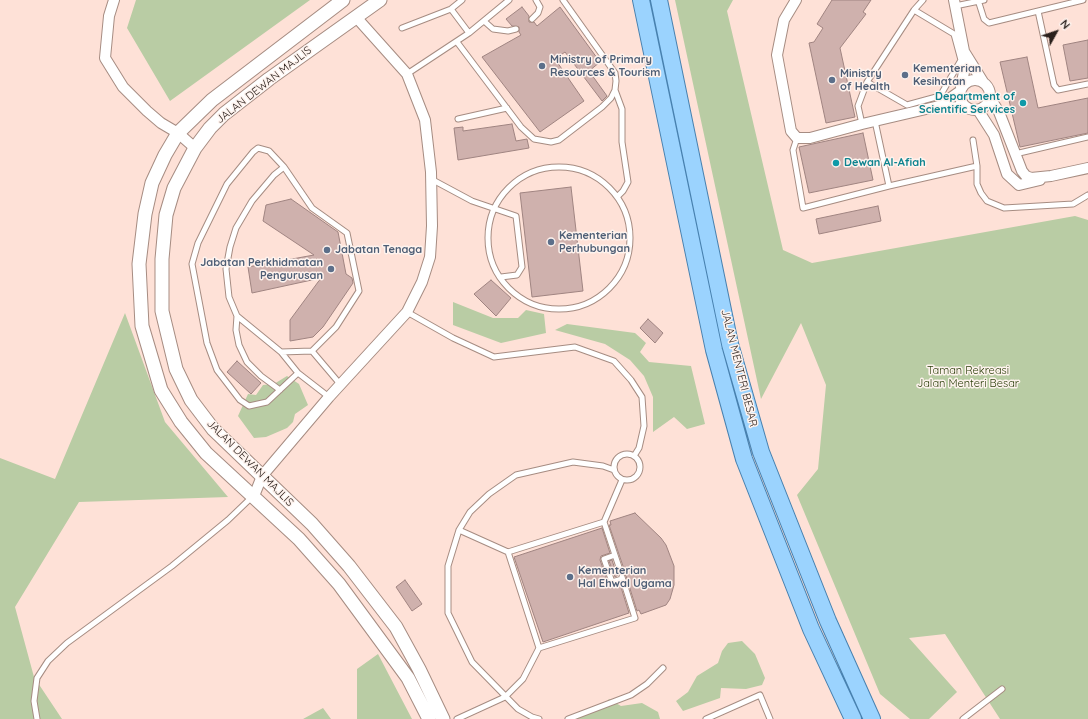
<!DOCTYPE html>
<html>
<head>
<meta charset="utf-8">
<style>
  body { margin:0 }
  #map { position:relative; width:1088px; height:719px; overflow:hidden; background:#fee1d7; font-family:Quicksand,sans-serif }
  canvas { display:block }
  .north { position:absolute; left:1036px; top:12px; width:40px; height:40px; -webkit-text-stroke:3px #fef3ee; paint-order:stroke; rotate:50deg; font-size:11px; font-weight:700; line-height:16px; text-align:center; color:#2a201c }
  .north::after { content:''; display:block; margin:auto; width:14px; height:18px; background:#2a201c; clip-path:polygon(50% 0,100% 100%,50% 72%,0 100%) }
</style>
</head>
<body>
<div id="map">
<canvas width="1088" height="719"></canvas>
<div class="north">N</div>
</div>
<script>
const g = document.querySelector('canvas').getContext('2d');
g.lineJoin = 'round';
function paint(path, color) { g.fillStyle = color; g.fill(path, 'evenodd'); }
const shape = rows => new Path2D(rows.map(r => 'M' + r).join(''));
function trace(path, color, width, dash) { g.strokeStyle = color; g.lineWidth = width; g.lineCap = dash ? 'butt' : 'round'; g.setLineDash(dash || []); g.stroke(path); }
function label(font, color, halo, rows, align = 'center') {
  g.font = font + ' Quicksand,sans-serif'; g.lineWidth = 3; g.setLineDash([]); g.textBaseline = 'middle'; g.strokeStyle = halo; g.fillStyle = color; for (const [text, x, y, turn = 0] of rows) {
    g.save(); g.translate(x, y); g.rotate((+turn || 0) * Math.PI / 180); g.textAlign = isNaN(turn) ? turn : align; if (halo) g.strokeText(text, 0, 0); g.fillText(text, 0, 0); g.restore();
  }
}
paint(shape([
  [136,0,310,0,170,101,127,28],
  [675,0,733,0,727,11,783,250,812,263,1075,216,1088,220,1088,719,1000,719,945,634,909,638,957,692,929,719,910,719,880,694,797,495,818,469,826,385,801,323,761,399],
  [453,302,493,318,518,318,526,310,544,314,546,333,501,343,453,325],
  [125,313,165,422,228,497,79,502,15,607,34,677,62,719,0,719,0,458,55,479],
  [567,324,635,333,646,343,640,352,649,362,691,366,705,424,687,429,674,417,653,432,653,397,644,376,630,360,605,344,555,330],
  [287,376,299,384,308,405,295,414,293,422,287,428,266,437,254,438,238,416,248,394,256,395,263,385,274,384],
  [742,641,755,654,765,678,762,685,746,689,721,688,720,698,683,711,676,701,688,692,697,676,718,663,722,651,728,643],
  [378,654,412,719,357,719,357,669],
  [609,699,621,706,642,703,658,712,660,719,576,719,604,705],
  [323,708,331,719,303,719]
]), '#b9cca4');
const building = shape([
  [832,0,871,0,863,12,866,14,840,48,855,117,826,123,809,43,814,42,823,28,817,24,832,0],
  [522,7,529,16,529,22,534,22,537,26,560,7,600,62,589,71,607,96,602,101,565,52,555,59,584,101,540,132,482,57,521,35,519,32,519,27,512,26,506,19,522,7],
  [1088,40,1088,78,1070,81,1063,45,1088,40],
  [1027,57,1038,108,1088,98,1088,133,1020,147,1000,62,1027,57],
  [512,124,516,141,527,139,529,148,458,160,454,128,463,127,463,131,512,124],
  [863,133,873,180,809,193,799,147,863,133],
  [571,187,583,291,532,297,520,193,571,187],
  [291,199,338,232,346,274,352,278,353,283,323,327,313,337,290,341,290,320,321,278,252,293,248,267,314,255,263,221,266,205,291,199],
  [878,206,881,221,819,234,816,219,878,206],
  [491,280,511,298,496,316,474,294,491,280],
  [648,319,663,333,655,343,640,328,648,319],
  [237,361,261,383,251,394,227,372,237,361],
  [635,513,661,538,666,545,674,566,674,585,670,599,666,605,641,614,639,610,637,611,626,576,622,573,624,569,609,525,611,525,610,521,635,513],
  [602,528,610,553,601,556,600,560,609,585,613,586,620,584,629,613,543,642,514,557,602,528],
  [612,560,616,572,620,574,615,577,609,561,612,560],
  [405,580,422,604,412,611,396,587,405,580]
]);
paint(building, '#cfb1ad');
trace(building, '#a08481', 1);
const service = shape([
  [462,0,451,9,469,33],
  [978,0,984,19,989,23,1083,0],
  [955,6,984,0],
  [1038,11,1054,85,1058,90,1088,84],
  [532,19,538,13,540,7,536,0],
  [484,21,493,29,508,31,516,29],
  [402,28,451,9],
  [457,42,521,127,534,139,551,142,559,140,602,107,611,98,615,90,616,81,615,73,563,0],
  [407,74,469,33,509,0],
  [867,82,907,105,940,96,961,60,954,34,914,10],
  [615,90,622,109,622,142,628,182,623,191,617,197],
  [458,119,507,108],
  [875,121,889,186,977,166,973,140],
  [862,124,858,106,867,82,914,10,923,0],
  [797,138,793,150,803,208,889,186],
  [1015,154,1088,137],
  [977,166,977,184,981,193,987,201,1004,208,1073,204,1088,195],
  [284,167,269,151,258,148,253,152,227,184,198,243,192,264,207,343,217,370,240,400,249,406,267,402,298,373],
  '488 238a71 71 0 1 1 142 0a71 71 0 1 1-142 0Z',
  [431,179,472,201,516,216,522,267,517,275,501,277],
  [407,312,453,338,494,357,575,347,614,361,631,380,642,397,644,426,639,448,634,456],
  [237,316,236,330,239,345,247,362,261,376,280,390],
  [312,351,340,384],
  [281,352,312,351,336,327,359,291,347,233,312,208,284,167,274,175,252,201,236,228,230,247,226,269,229,297,237,316,281,352,298,373,329,397],
  '614 467a13 13 0 1 1 26 0a13 13 0 1 1-26 0Z',
  [604,522,622,480],
  [459,530,508,552],
  [615,555,604,559,612,582,622,579],
  [620,570,604,522,508,552,539,648,635,618,622,577],
  [37,719,34,701,37,678,48,661,67,643,172,566,228,520,253,496],
  [457,719,505,697,523,679,539,648],
  [539,719,532,717,518,709,472,662,448,613,448,566,459,530,470,512,489,494,516,475,573,462,603,466,614,470],
  [568,719,631,695,647,684,663,668],
  [706,719,760,695,770,719],
  [963,719,1002,689]
]);
const minor = shape([
  [114,0,109,16,105,58,123,87,147,111,161,123,178,133,195,148],
  [796,0,784,20,777,55,791,131,797,138,810,138,862,124,939,106,966,108],
  [954,0,964,51,965,67,961,87],
  [965,53,983,82],
  '960 95a15 15 0 1 1 30 0a15 15 0 1 1-30 0Z',
  [990,98,999,112,1022,171,1026,176,1031,178,1051,176,1088,168],
  [939,106,959,92],
  [978,110,994,135,1007,174,1019,185,1040,180],
  [254,496,262,476,329,397,407,312,422,282,430,257,432,226,431,172,425,120,407,74,356,17]
]);
const tertiary = shape([
  [343,0,212,100,178,133,165,155,152,183,145,214,139,264,142,326,161,390,181,422,206,453,299,539,339,584,408,678,429,719],
  [380,0,269,79,224,114,210,128,195,148,174,188,166,215,162,259,162,311,176,369,191,400,213,429,312,524,349,566,396,627,419,669,443,719]
]);
const primary = shape([
  [641,0,714,350,744,459,811,629,853,719],
  [659,0,730,344,761,452,828,621,872,719]
]);
trace(service, '#a68c82', 7);
trace(minor, '#a68c82', 12);
trace(tertiary, '#a68c82', 15);
trace(primary, '#4881af', 18);
trace(service, '#fff', 5);
trace(minor, '#fff', 10);
trace(tertiary, '#fff', 13);
trace(primary, '#9bd3fe', 16);
for (const [x, y, r, color] of [
  [542,66,4,"#5c6f8a"],
  [905,75,4,"#5c6f8a"],
  [832,80,4,"#5c6f8a"],
  [1023,103,4,"#0f9aa8"],
  [836,163,4,"#0f9aa8"],
  [551,242,4,"#5c6f8a"],
  [327,250,4,"#5c6f8a"],
  [331,269,4,"#5c6f8a"],
  [570,577,4,"#5c6f8a"]
]) { const dot = new Path2D(); dot.arc(x, y, r, 0, 2 * Math.PI); g.fillStyle = color; g.fill(dot); trace(dot, '#fef3ee', 1.5); }
label('bold 11px', '#4e5e75', '#fef3ee', [
  ["Ministry of Primary",550,60],
  ["Resources & Tourism",550,73],
  ["Kementerian",913,69],
  ["Kesihatan",913,82],
  ["Ministry",840,74],
  ["of Health",840,87],
  ["Kementerian",559,236],
  ["Perhubungan",559,249],
  ["Jabatan Tenaga",335,250],
  ["Jabatan Perkhidmatan",323,263,"right"],
  ["Pengurusan",323,276,"right"],
  ["Kementerian",578,571],
  ["Hal Ehwal Ugama",578,584]
], 'left');
label('11px', '#2a201c', '#fef3ee', [
  ["JALAN DEWAN MAJLIS",264,85,-38],
  ["JALAN MENTERI BESAR",739,368,76],
  ["JALAN DEWAN MAJLIS",250,463,45]
]);
label('bold 11px', '#0d838f', '#fef3ee', [
  ["Department of",1015,97],
  ["Scientific Services",1015,110],
  ["Dewan Al-Afiah",844,163,"left"]
], 'right');
label('11px', '#2b3f0a', '#fef3ee', [
  ["Taman Rekreasi",968,371],
  ["Jalan Menteri Besar",968,384]
]);
</script>
</body>
</html>
